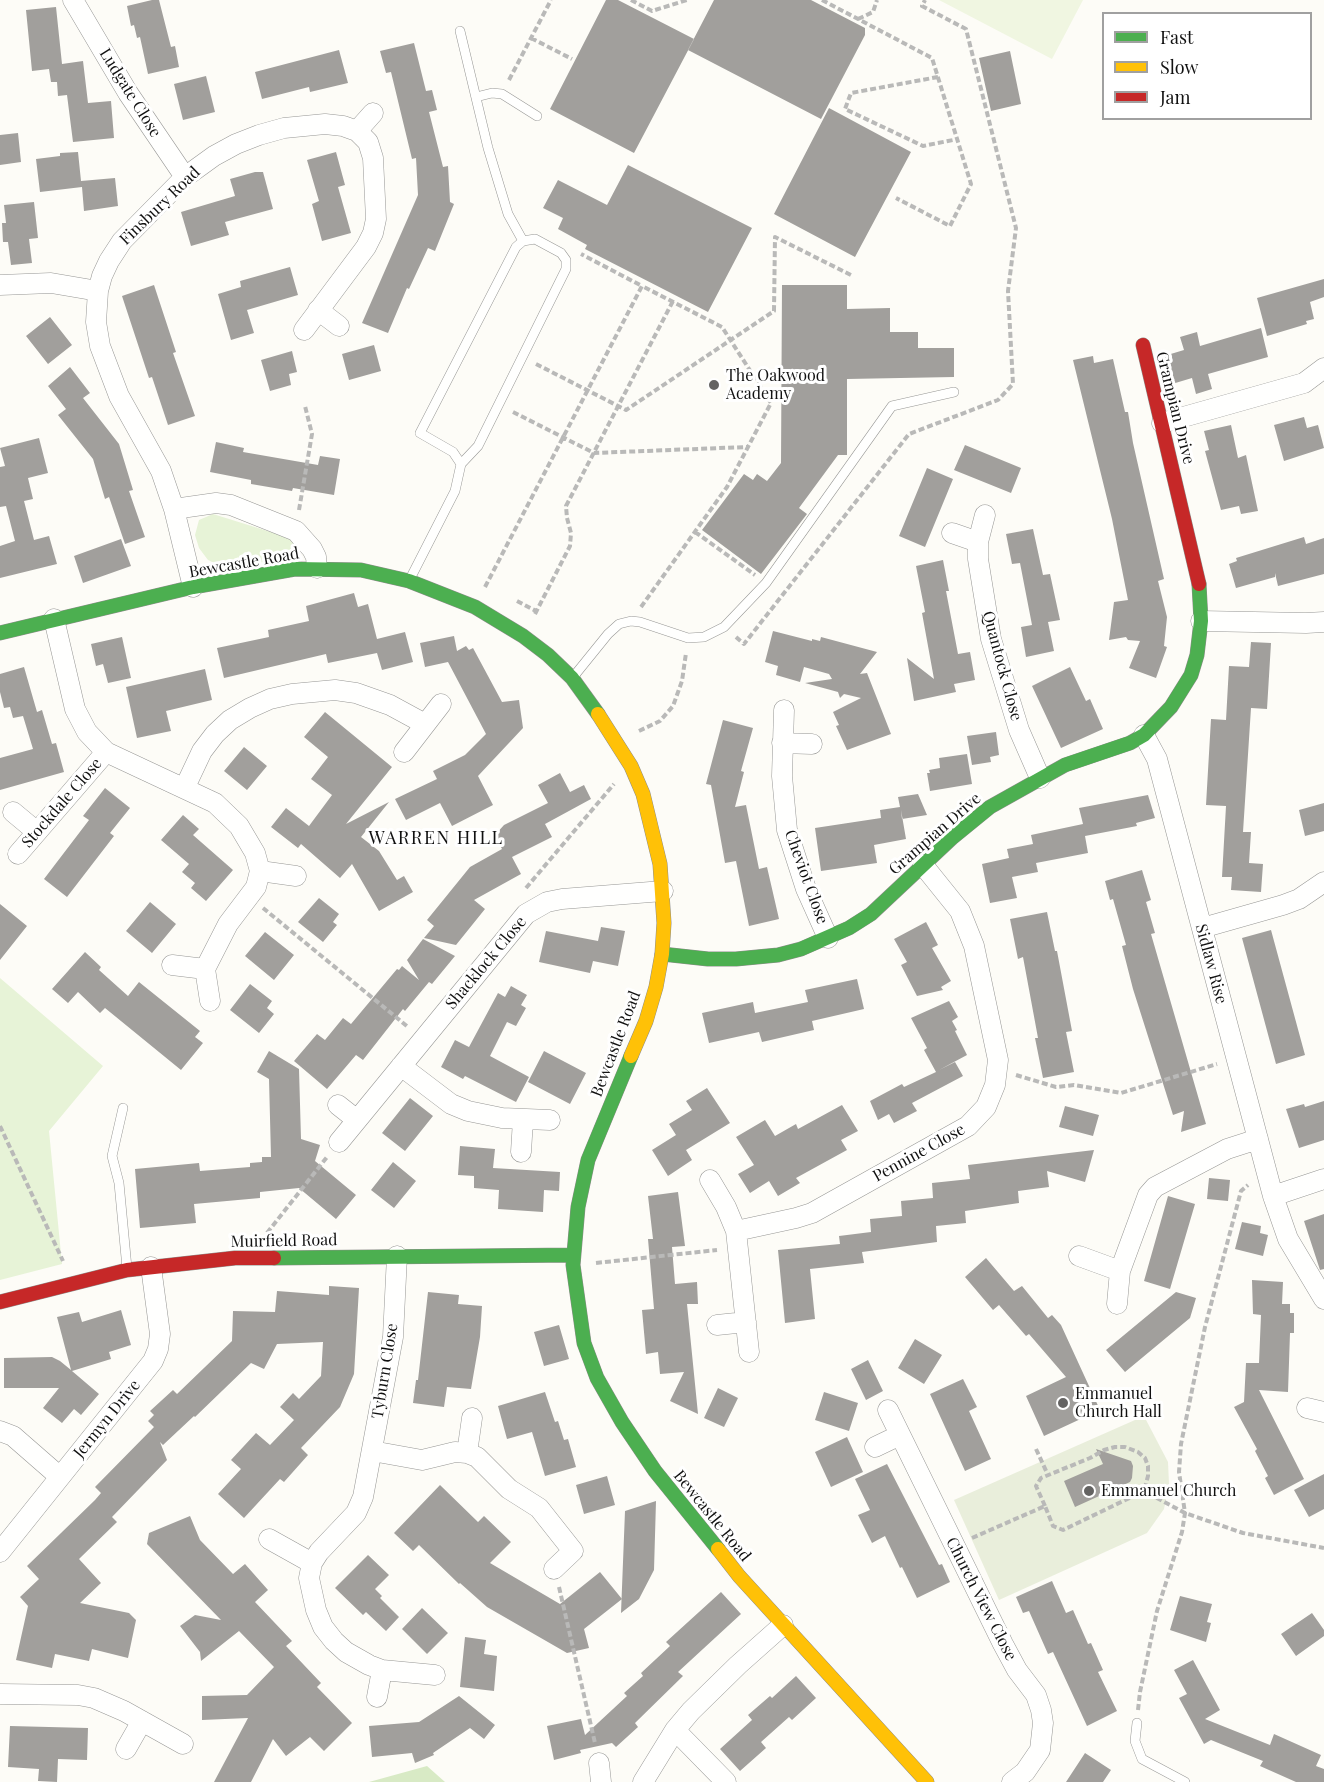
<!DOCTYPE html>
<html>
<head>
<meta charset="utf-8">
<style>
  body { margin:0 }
  #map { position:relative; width:1324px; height:1782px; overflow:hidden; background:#fdfcf7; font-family:"Playfair Display",serif }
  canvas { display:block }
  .legend { position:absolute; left:1102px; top:12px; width:210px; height:108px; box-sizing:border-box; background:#fff; border:2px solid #a0a0a0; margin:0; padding:8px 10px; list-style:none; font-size:18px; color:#111 }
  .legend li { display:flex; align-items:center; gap:12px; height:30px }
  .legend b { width:30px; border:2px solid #a0a0a0 }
</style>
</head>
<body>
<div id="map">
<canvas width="1324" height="1782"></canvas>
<ul class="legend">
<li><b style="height:8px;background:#4caf50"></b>Fast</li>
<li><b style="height:8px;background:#ffc107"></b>Slow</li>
<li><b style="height:8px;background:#c62828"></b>Jam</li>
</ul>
</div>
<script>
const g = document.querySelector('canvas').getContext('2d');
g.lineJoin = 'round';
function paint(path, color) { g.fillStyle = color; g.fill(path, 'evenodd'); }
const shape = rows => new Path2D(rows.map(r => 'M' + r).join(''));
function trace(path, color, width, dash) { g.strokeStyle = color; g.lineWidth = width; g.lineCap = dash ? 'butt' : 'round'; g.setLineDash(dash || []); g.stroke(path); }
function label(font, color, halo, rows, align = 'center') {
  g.font = font + ' "Playfair Display",serif'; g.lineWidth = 6; g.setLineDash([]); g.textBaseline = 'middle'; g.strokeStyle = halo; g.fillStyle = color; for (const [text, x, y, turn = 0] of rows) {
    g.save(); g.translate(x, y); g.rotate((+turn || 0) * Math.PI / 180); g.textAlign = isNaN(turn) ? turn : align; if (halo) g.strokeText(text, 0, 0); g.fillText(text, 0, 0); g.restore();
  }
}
paint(shape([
  [213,514,290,538,296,548,296,553,287,559,227,569,208,560,199,548,195,535,199,520],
  [0,978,103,1066,49,1131,62,1264,0,1280]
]), '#e7f3d7');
paint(shape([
  [427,1766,445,1782,369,1782]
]), '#d8eac5');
paint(shape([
  [1144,1416,1168,1462,1169,1484,1164,1509,1147,1533,999,1600,954,1500]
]), '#e9eedb');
paint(shape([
  [939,0,1083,0,1052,59]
]), '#f0f6e1');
paint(shape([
  [152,0,159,0,171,47,175,46,179,67,148,74,140,37,137,38,134,25,131,26,127,6],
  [606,0,618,0,694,39,634,153,550,109],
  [714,0,811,0,865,28,865,35,821,119,688,50],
  [56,7,62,64,83,61,88,103,111,101,114,138,73,142,67,95,58,96,57,82,51,82,49,69,32,71,26,10],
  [414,43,426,91,432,90,437,110,429,112,443,167,448,166,450,202,454,204,435,251,428,248,409,289,407,288,388,333,362,323,418,195,416,158,412,159,391,72,386,73,380,51],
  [339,50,348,83,310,92,309,87,262,99,255,72],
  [1010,51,1021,104,991,111,979,58],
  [206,76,215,112,183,120,174,84],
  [829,108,911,152,855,257,774,214],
  [18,133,21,162,0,165,0,135],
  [78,152,81,181,115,178,118,206,84,211,82,187,40,192,36,159,60,156,60,153],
  [336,152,345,185,338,187,351,233,322,241,312,204,319,201,307,160],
  [628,165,752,228,708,312,585,249,587,245,558,229,563,218,543,208,558,180,607,205],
  [255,172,263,172,273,209,225,222,229,235,191,246,181,212,235,196,230,179],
  [34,202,38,238,29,239,32,263,11,265,8,242,3,242,2,223,6,223,4,205],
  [290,267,298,295,247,310,254,333,231,340,218,294,241,287,240,281],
  [1324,279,1324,297,1310,302,1314,319,1306,321,1307,324,1267,336,1257,298],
  [154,285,176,352,173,353,195,416,168,425,152,377,149,378,122,296],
  [782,285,847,285,847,309,890,308,890,332,918,332,918,348,954,348,954,377,847,379,847,455,838,455,799,508,807,514,761,574,702,530,744,474,753,480,757,474,767,481,781,463],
  [50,317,72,345,48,364,26,336],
  [1261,328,1268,357,1208,374,1212,389,1196,394,1192,378,1172,384,1164,356,1184,350,1180,337,1197,332,1200,346],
  [374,345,381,371,349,380,342,354],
  [292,351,297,372,289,374,291,385,270,391,261,360],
  [1093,356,1094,363,1113,359,1125,412,1128,412,1133,443,1164,579,1158,581,1167,617,1164,646,1167,647,1156,678,1129,668,1140,641,1128,640,1126,637,1109,640,1114,602,1128,600,1112,519,1073,360],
  [70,367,90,393,83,398,119,444,133,490,129,491,145,537,125,544,109,497,105,499,93,459,58,415,66,409,48,386],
  [1304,417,1307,428,1318,425,1324,448,1284,461,1274,425],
  [1231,425,1238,458,1246,455,1258,511,1241,514,1239,506,1221,510,1205,451,1209,450,1204,431],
  [39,438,48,473,28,478,33,499,24,501,34,540,49,536,57,564,0,578,0,546,15,541,6,506,0,507,0,467,5,466,0,448],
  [216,442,244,448,243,452,318,465,320,456,340,459,334,495,293,488,292,491,251,484,251,480,210,472],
  [965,445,1021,468,1011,493,954,470],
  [927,468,953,479,925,547,899,536],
  [1033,529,1043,575,1050,574,1060,620,1048,622,1054,651,1026,657,1021,627,1032,625,1020,563,1012,564,1006,534],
  [1304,537,1306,544,1324,538,1324,574,1278,586,1275,573,1275,577,1236,588,1229,564,1237,561,1236,558],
  [121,539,131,566,83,583,74,556],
  [943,560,949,591,946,591,958,654,970,652,975,680,954,684,956,692,914,701,907,658,934,679,922,613,925,612,916,566],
  [354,593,358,607,368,604,377,639,405,632,413,662,382,670,377,653,328,663,326,654,224,678,217,648,269,637,268,630,309,621,306,606],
  [773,631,812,641,812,639,820,641,821,637,877,652,860,674,867,673,891,734,847,750,836,726,839,725,833,712,861,698,844,694,840,698,838,692,805,683,832,679,829,674,804,667,800,682,776,675,778,666,765,662],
  [454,636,457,651,466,646,469,650,473,648,502,702,519,700,523,728,478,776,493,805,452,826,440,803,406,820,395,799,437,779,433,771,465,755,486,734,448,662,425,667,420,643],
  [122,637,131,678,108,683,103,664,96,666,91,644],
  [1251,642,1271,643,1267,709,1251,708,1243,832,1251,832,1249,863,1263,864,1261,892,1231,890,1232,877,1222,877,1226,806,1206,805,1211,719,1226,720,1229,666,1249,667],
  [24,667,37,712,42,710,52,744,56,743,64,772,0,790,0,758,33,749,23,716,13,718,10,707,4,708,0,692,0,674],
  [1070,667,1086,701,1090,699,1103,729,1061,748,1032,686],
  [205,669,212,700,166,711,171,731,137,738,126,687],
  [325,712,392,767,346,824,389,802,361,837,379,851,397,880,404,876,413,892,379,911,352,864,340,878,301,844,298,848,271,827,286,808,309,826,332,795,311,779,328,757,304,737],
  [723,720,753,728,741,771,744,772,735,807,746,805,759,869,767,867,779,919,749,926,736,861,725,863,711,785,706,784],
  [996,732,999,755,990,757,991,762,972,765,967,736],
  [244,747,267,766,247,790,224,771],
  [967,754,972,784,930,791,927,773,930,773,929,770,940,768,939,758],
  [560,773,570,792,584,785,591,799,545,824,552,837,512,857,521,874,474,900,485,909,456,945,424,938,434,926,427,920,470,867,502,849,495,835,504,825,548,803,538,785],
  [105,788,130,808,110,833,114,836,67,897,44,879,89,820,83,816],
  [918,794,927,815,902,819,901,810,906,839,874,845,877,863,821,871,815,828,881,818,880,810,900,807,898,797],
  [1148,795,1155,818,1136,823,1137,826,1085,836,1088,853,1036,863,1038,872,1012,877,1017,898,990,903,982,864,1009,858,1007,849,1033,844,1031,835,1083,824,1079,808],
  [1324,803,1324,831,1305,836,1299,810],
  [183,815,199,829,193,835,233,870,206,901,191,888,195,883,182,872,189,864,161,840],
  [1142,870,1151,900,1146,902,1155,933,1151,934,1206,1124,1181,1132,1184,1111,1173,1115,1133,989,1122,946,1126,945,1113,899,1110,900,1105,881],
  [319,898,339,914,333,922,337,925,323,942,298,922],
  [150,902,176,924,152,953,126,931],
  [0,904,27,926,0,960],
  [1047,912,1055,951,1057,951,1072,1031,1066,1032,1074,1072,1043,1078,1035,1038,1038,1038,1023,957,1018,959,1010,919],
  [926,922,938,945,932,948,951,981,941,987,943,990,917,996,901,965,907,962,894,939],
  [601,927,625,931,618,966,593,961,590,973,539,962,546,931,598,941],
  [1271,930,1305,1055,1276,1064,1242,938],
  [265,932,294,955,274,980,245,956],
  [423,939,455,956,432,984,429,982,405,1011,403,1009,363,1060,356,1055,327,1089,294,1061,317,1034,325,1040,343,1018,351,1024,397,969,399,970,402,966,419,980,407,960],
  [85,952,101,967,99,970,128,996,139,982,200,1031,195,1037,203,1043,181,1070,105,1008,100,1013,78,992,68,1003,52,989],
  [857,979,864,1009,812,1021,814,1030,762,1042,759,1032,709,1043,702,1013,753,1002,755,1013,808,1002,805,990],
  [250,984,272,1001,267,1008,274,1014,259,1033,230,1010],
  [511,986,527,995,521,1005,526,1008,516,1026,507,1022,490,1056,529,1077,516,1102,465,1076,463,1079,441,1067,455,1040,469,1047,498,993,505,997],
  [949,1001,958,1017,952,1021,957,1030,955,1031,967,1055,939,1070,955,1062,963,1076,912,1103,917,1111,894,1123,889,1114,878,1120,870,1101,902,1084,904,1087,936,1072,924,1050,927,1048,911,1018],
  [269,1051,299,1069,301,1139,320,1145,315,1161,356,1195,336,1219,299,1188,260,1192,260,1198,194,1204,196,1223,140,1228,135,1169,199,1163,200,1171,250,1167,250,1163,262,1162,262,1157,271,1157,269,1079,257,1072],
  [544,1051,586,1073,570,1104,528,1082],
  [707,1088,730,1123,686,1150,692,1160,668,1176,652,1150,676,1135,669,1124,692,1110,686,1101],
  [410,1098,433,1116,405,1151,382,1133],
  [1324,1101,1324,1140,1299,1148,1286,1109,1304,1104,1305,1107],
  [842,1105,858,1131,841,1140,847,1150,796,1178,800,1183,778,1196,769,1181,750,1193,738,1174,754,1165,736,1137,765,1120,775,1136,796,1124,798,1129],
  [1065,1106,1099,1115,1093,1136,1059,1127],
  [460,1146,495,1149,493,1168,560,1172,559,1191,544,1190,543,1212,498,1209,499,1190,474,1188,474,1176,458,1175],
  [1094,1150,1085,1182,1047,1171,1049,1187,1018,1191,1019,1203,965,1211,966,1223,936,1226,937,1242,862,1252,864,1263,810,1269,815,1319,785,1323,778,1250,840,1244,839,1236,871,1232,870,1219,902,1216,901,1201,933,1198,932,1183,970,1179,968,1165],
  [393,1162,416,1181,394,1208,371,1190],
  [1209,1178,1230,1180,1228,1201,1207,1199],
  [678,1192,685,1246,672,1247,675,1284,697,1282,698,1304,687,1304,698,1414,670,1401,684,1372,660,1374,658,1352,646,1354,642,1310,654,1309,648,1239,653,1239,648,1196],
  [1168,1196,1195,1204,1170,1289,1144,1281],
  [1324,1214,1324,1269,1320,1270,1304,1221],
  [1242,1222,1261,1226,1260,1233,1268,1235,1263,1256,1235,1249],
  [986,1258,1014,1291,1022,1286,1048,1318,1052,1315,1061,1325,1100,1410,1044,1436,1026,1396,1066,1377,1029,1334,1026,1336,999,1305,993,1310,965,1277],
  [1252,1280,1283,1282,1282,1304,1290,1304,1290,1313,1294,1313,1294,1333,1290,1333,1288,1392,1259,1390,1304,1479,1274,1495,1265,1478,1268,1476,1255,1451,1257,1449,1234,1407,1244,1402,1246,1363,1259,1363,1261,1315,1253,1314],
  [329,1286,359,1288,354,1374,340,1407,301,1448,308,1455,284,1482,280,1479,244,1518,218,1494,241,1469,231,1460,256,1433,270,1445,294,1420,280,1407,293,1393,299,1399,321,1376,323,1342,277,1344,264,1369,251,1363,195,1417,194,1416,163,1445,160,1442,167,1460,112,1517,117,1522,79,1559,101,1583,80,1603,129,1613,136,1620,128,1658,92,1649,89,1661,55,1654,52,1668,16,1660,28,1606,20,1597,39,1579,27,1566,95,1500,101,1493,95,1487,154,1427,148,1421,154,1415,150,1411,173,1390,177,1394,232,1341,233,1311,275,1312,277,1291,329,1295],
  [428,1292,459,1295,458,1304,482,1306,480,1337,471,1389,447,1387,444,1407,413,1403,416,1380,418,1380],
  [1176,1292,1196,1298,1190,1318,1125,1372,1106,1350],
  [121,1310,131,1345,109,1352,111,1359,72,1371,99,1394,81,1415,74,1409,62,1423,43,1408,59,1388,4,1388,4,1358,52,1357,60,1361,71,1370,57,1317,79,1312,82,1322],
  [559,1325,569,1359,544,1366,534,1332],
  [915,1339,942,1355,924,1384,898,1368],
  [868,1360,883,1391,866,1400,851,1369],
  [963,1379,977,1407,969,1411,991,1459,965,1471,930,1394],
  [718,1388,738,1398,724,1427,704,1418],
  [545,1392,555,1422,558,1421,564,1440,568,1439,576,1467,545,1476,532,1432,507,1439,498,1406],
  [824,1392,858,1403,849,1431,815,1420],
  [847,1437,863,1472,831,1487,815,1452],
  [1096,1449,1131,1461,1133,1466,1132,1478,1130,1482,1075,1507,1064,1481,1103,1464],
  [887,1464,939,1565,942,1564,950,1582,917,1598,902,1567,900,1568,885,1536,872,1543,858,1515,870,1510,855,1479],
  [1324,1474,1324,1509,1309,1517,1294,1490],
  [607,1476,615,1505,584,1514,576,1485],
  [440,1485,478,1522,484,1516,511,1542,490,1563,560,1604,600,1572,622,1599,584,1629,589,1648,567,1653,487,1607,460,1583,459,1584,419,1545,413,1551,394,1533],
  [656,1501,654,1570,639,1599,621,1613,625,1511],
  [190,1516,200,1540,233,1574,245,1564,268,1590,255,1602,292,1641,286,1646,321,1683,317,1687,352,1723,324,1751,310,1737,286,1756,273,1739,251,1782,214,1782,248,1718,202,1720,202,1696,247,1695,274,1667,239,1631,201,1661,200,1652,180,1626,195,1615,221,1620,147,1544,149,1533],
  [368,1555,389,1575,375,1589,382,1596,380,1598,399,1617,386,1631,366,1612,363,1615,335,1588],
  [1052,1581,1066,1613,1073,1610,1088,1644,1091,1643,1103,1670,1098,1672,1117,1711,1087,1726,1053,1652,1048,1654,1029,1611,1023,1613,1016,1597],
  [721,1592,741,1614,678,1672,683,1676,635,1723,638,1727,616,1747,612,1743,580,1750,581,1753,554,1760,547,1726,581,1719,585,1735,627,1696,624,1693,643,1676,641,1673,670,1646,666,1642],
  [1180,1596,1212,1604,1207,1622,1211,1623,1206,1642,1170,1630],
  [422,1608,448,1633,427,1654,402,1629],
  [1312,1613,1324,1630,1324,1636,1296,1656,1281,1634],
  [465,1637,486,1640,484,1654,497,1656,494,1691,460,1687],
  [1193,1660,1220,1710,1205,1719,1270,1745,1274,1734,1321,1755,1316,1766,1324,1769,1324,1782,1296,1782,1260,1766,1263,1761,1211,1740,1204,1744,1179,1698,1187,1694,1174,1670],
  [796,1676,816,1698,792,1720,789,1717,761,1742,766,1748,740,1771,720,1749,752,1720,748,1715,770,1696,772,1698],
  [459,1696,495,1725,484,1739,470,1728,433,1753,434,1755,415,1763,412,1753,372,1757,369,1726,419,1722],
  [10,1726,88,1728,87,1760,58,1759,57,1782,38,1781,39,1769,8,1767],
  [1085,1753,1111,1770,1103,1782,1066,1782]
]), '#a19f9c');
const lane = shape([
  [460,31,488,148,508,214,523,241],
  [476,97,492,93,502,94,537,116],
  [410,579,455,491,461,464,478,446,566,269,566,260,561,253,535,239,523,241,516,247,420,433,453,452,461,464],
  [574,676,608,634,619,624,631,621,640,622,688,638,704,637,724,627,766,583,892,406,954,392],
  [123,1108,112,1156,119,1183,127,1268],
  [1137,1723,1135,1741,1142,1759,1185,1782]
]);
const street = shape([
  [73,0,128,93,185,177],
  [357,131,373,113],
  [0,285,51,283,98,291],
  [318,310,339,326],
  [1162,423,1304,383,1324,368],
  [174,509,216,503,231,505,296,531,312,549,316,557,317,568],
  [985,515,978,542,978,559,991,639,1019,730,1040,778],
  [952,533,978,542],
  [193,587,174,509,161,471,119,396,100,346,96,322,98,291,102,276,109,261,122,241,185,177,214,156,236,144,259,135,284,128,325,124,343,126,357,131,368,142,373,158,376,219,373,233,366,247,304,330],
  [54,619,75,709,87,732,106,752,215,803,239,826,255,853,260,871,256,887,228,924,205,969],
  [1201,621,1306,623,1324,622],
  [784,710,782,776,787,830,806,889,828,938],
  [1144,735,1157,759,1273,1196,1288,1239,1324,1299],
  [782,743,812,744],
  [404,752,441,704],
  [185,787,202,751,215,734,230,720,250,708,270,699,292,694,335,690,356,693,390,705,425,724],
  [13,812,37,832],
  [18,854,106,752],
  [260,871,296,876],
  [1202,928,1283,905,1299,899,1324,882],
  [172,965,205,969,210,1001],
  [401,1066,451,1104,468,1111,502,1118,550,1120],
  [338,1105,357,1120],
  [339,1142,526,914,547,902,562,899,663,891],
  [521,1152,523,1120],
  [710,1180,726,1207,736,1231,749,1352],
  [1273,1196,1324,1179],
  [736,1231,796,1218,812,1213,968,1126,986,1107,995,1085,998,1060,974,946,960,911,923,865],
  [397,1256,393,1337,363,1497,356,1513,319,1552,312,1563,309,1578,316,1610,323,1627,334,1641,346,1652,369,1665,382,1670,435,1675],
  [1079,1256,1120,1271],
  [1117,1304,1120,1271,1148,1195,1155,1187,1227,1149,1258,1139],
  [717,1325,746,1322],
  [1307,1408,1324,1412],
  [888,1410,1003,1644,1017,1670,1036,1695,1041,1710,1043,1723,1040,1750,1025,1772,1012,1782],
  [0,1431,13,1436,60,1477],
  [875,1447,900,1435],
  [372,1451,422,1460,455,1452,467,1453,477,1457,509,1489,539,1508,573,1551,554,1569],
  [467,1453,472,1418],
  [269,1539,312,1563],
  [0,1552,153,1361,158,1349,160,1334,151,1267],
  [0,1694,78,1695,94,1698,124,1711,183,1744],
  [377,1697,382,1670],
  [675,1730,726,1782],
  [126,1749,142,1721],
  [599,1763,601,1782],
  [643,1782,675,1730,691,1711,738,1665,783,1625]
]);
const fast = shape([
  [0,633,193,587,295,569,361,570,409,581,475,607,523,636,548,655,572,678,598,714],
  [662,954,708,959,736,959,778,955,801,949,849,928,871,914,952,838,990,807,1065,765,1130,743,1144,735,1171,707,1191,675,1197,655,1201,621,1199,584],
  [631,1056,588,1160,578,1207,573,1265,584,1343,597,1378,622,1422,655,1471,718,1549],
  [274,1258,573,1255]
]);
const slow = shape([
  [598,714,631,766,643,794,660,864,664,923,662,954,656,987,646,1021,631,1056],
  [718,1549,739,1576,927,1782]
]);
const jam = shape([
  [1143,345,1199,584],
  [0,1302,127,1270,235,1258,274,1258]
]);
trace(lane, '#979795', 10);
trace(street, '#979795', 21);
trace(fast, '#8e8d8b', 15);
trace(slow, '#8e8d8b', 15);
trace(jam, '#8e8d8b', 15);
trace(shape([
  [631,0,652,11,687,0],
  [822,0,932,58,971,184,950,226,896,198],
  [858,19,873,12,877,0],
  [531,38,572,59],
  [938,77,851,93,845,109,923,146,958,139],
  [509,80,551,0],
  [536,364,626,410,774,311,775,237,853,276],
  [513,412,594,453,747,447],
  [299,510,312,434,305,406],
  [695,532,755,575],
  [485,587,642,286,581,254],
  [517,601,536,611],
  [641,607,727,487,771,403,722,327,642,286],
  [535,614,570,546,571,533,567,518,566,506,673,301],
  [736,637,744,644,909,434,998,400,1013,384,1008,291,1016,228,966,29,922,6,925,0],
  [639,731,660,721,673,706,682,681,686,653],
  [526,888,614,784],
  [263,908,408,1027],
  [1016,1075,1056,1087,1074,1085,1121,1093,1217,1064],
  [0,1126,63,1261],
  [267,1233,327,1157],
  [596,1263,717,1250],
  [1036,1449,1048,1475],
  [1045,1506,1036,1486,1041,1478,1090,1458,1104,1450,1115,1447,1125,1447,1138,1452,1145,1458,1148,1466,1148,1476,1144,1491],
  [972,1538,1045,1506,1053,1526,1063,1530,1144,1491,1185,1513,1243,1533,1324,1548],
  [559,1587,595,1743],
  [1138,1710,1140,1692,1157,1611,1182,1532,1185,1513,1179,1472,1181,1444,1205,1327,1241,1191,1248,1185]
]), '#b9b9b8', 4, [6, 3]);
trace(lane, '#fffffe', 9);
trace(street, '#fffffe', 20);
trace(fast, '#4caf50', 14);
trace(slow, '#ffc107', 14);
trace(jam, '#c62828', 14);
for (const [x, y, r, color] of [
  [714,385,6,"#646362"],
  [1063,1403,6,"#646362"],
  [1089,1491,6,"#646362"]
]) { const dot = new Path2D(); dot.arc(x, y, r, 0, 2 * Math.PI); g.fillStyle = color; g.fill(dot); trace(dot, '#fff', 2); }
label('16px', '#111', '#fff', [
  ["Ludgate Close",130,93,58],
  ["Finsbury Road",160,206,-44],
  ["Grampian Drive",1175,408,76],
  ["Bewcastle Road",244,563,-10],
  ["Quantock Close",1002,666,75],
  ["Stockdale Close",62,803,-49],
  ["Grampian Drive",935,834,-41],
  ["Cheviot Close",806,877,70],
  ["Shacklock Close",486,963,-50],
  ["Sidlaw Rise",1211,964,75],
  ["Bewcastle Road",616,1044,-69],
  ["Pennine Close",919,1153,-29],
  ["Muirfield Road",284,1241,-1],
  ["Tyburn Close",385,1371,-81],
  ["Jermyn Drive",107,1419,-51],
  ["Bewcastle Road",712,1516,51],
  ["Church View Close",981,1599,63]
]);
label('16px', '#111', '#fff', [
  ["The Oakwood",726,376],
  ["Academy",726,394],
  ["Emmanuel",1075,1394],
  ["Church Hall",1075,1412],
  ["Emmanuel Church",1101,1491]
], 'left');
g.letterSpacing = '1.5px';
label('18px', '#111', '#fff', [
  ["WARREN HILL",436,838]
]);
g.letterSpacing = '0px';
</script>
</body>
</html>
